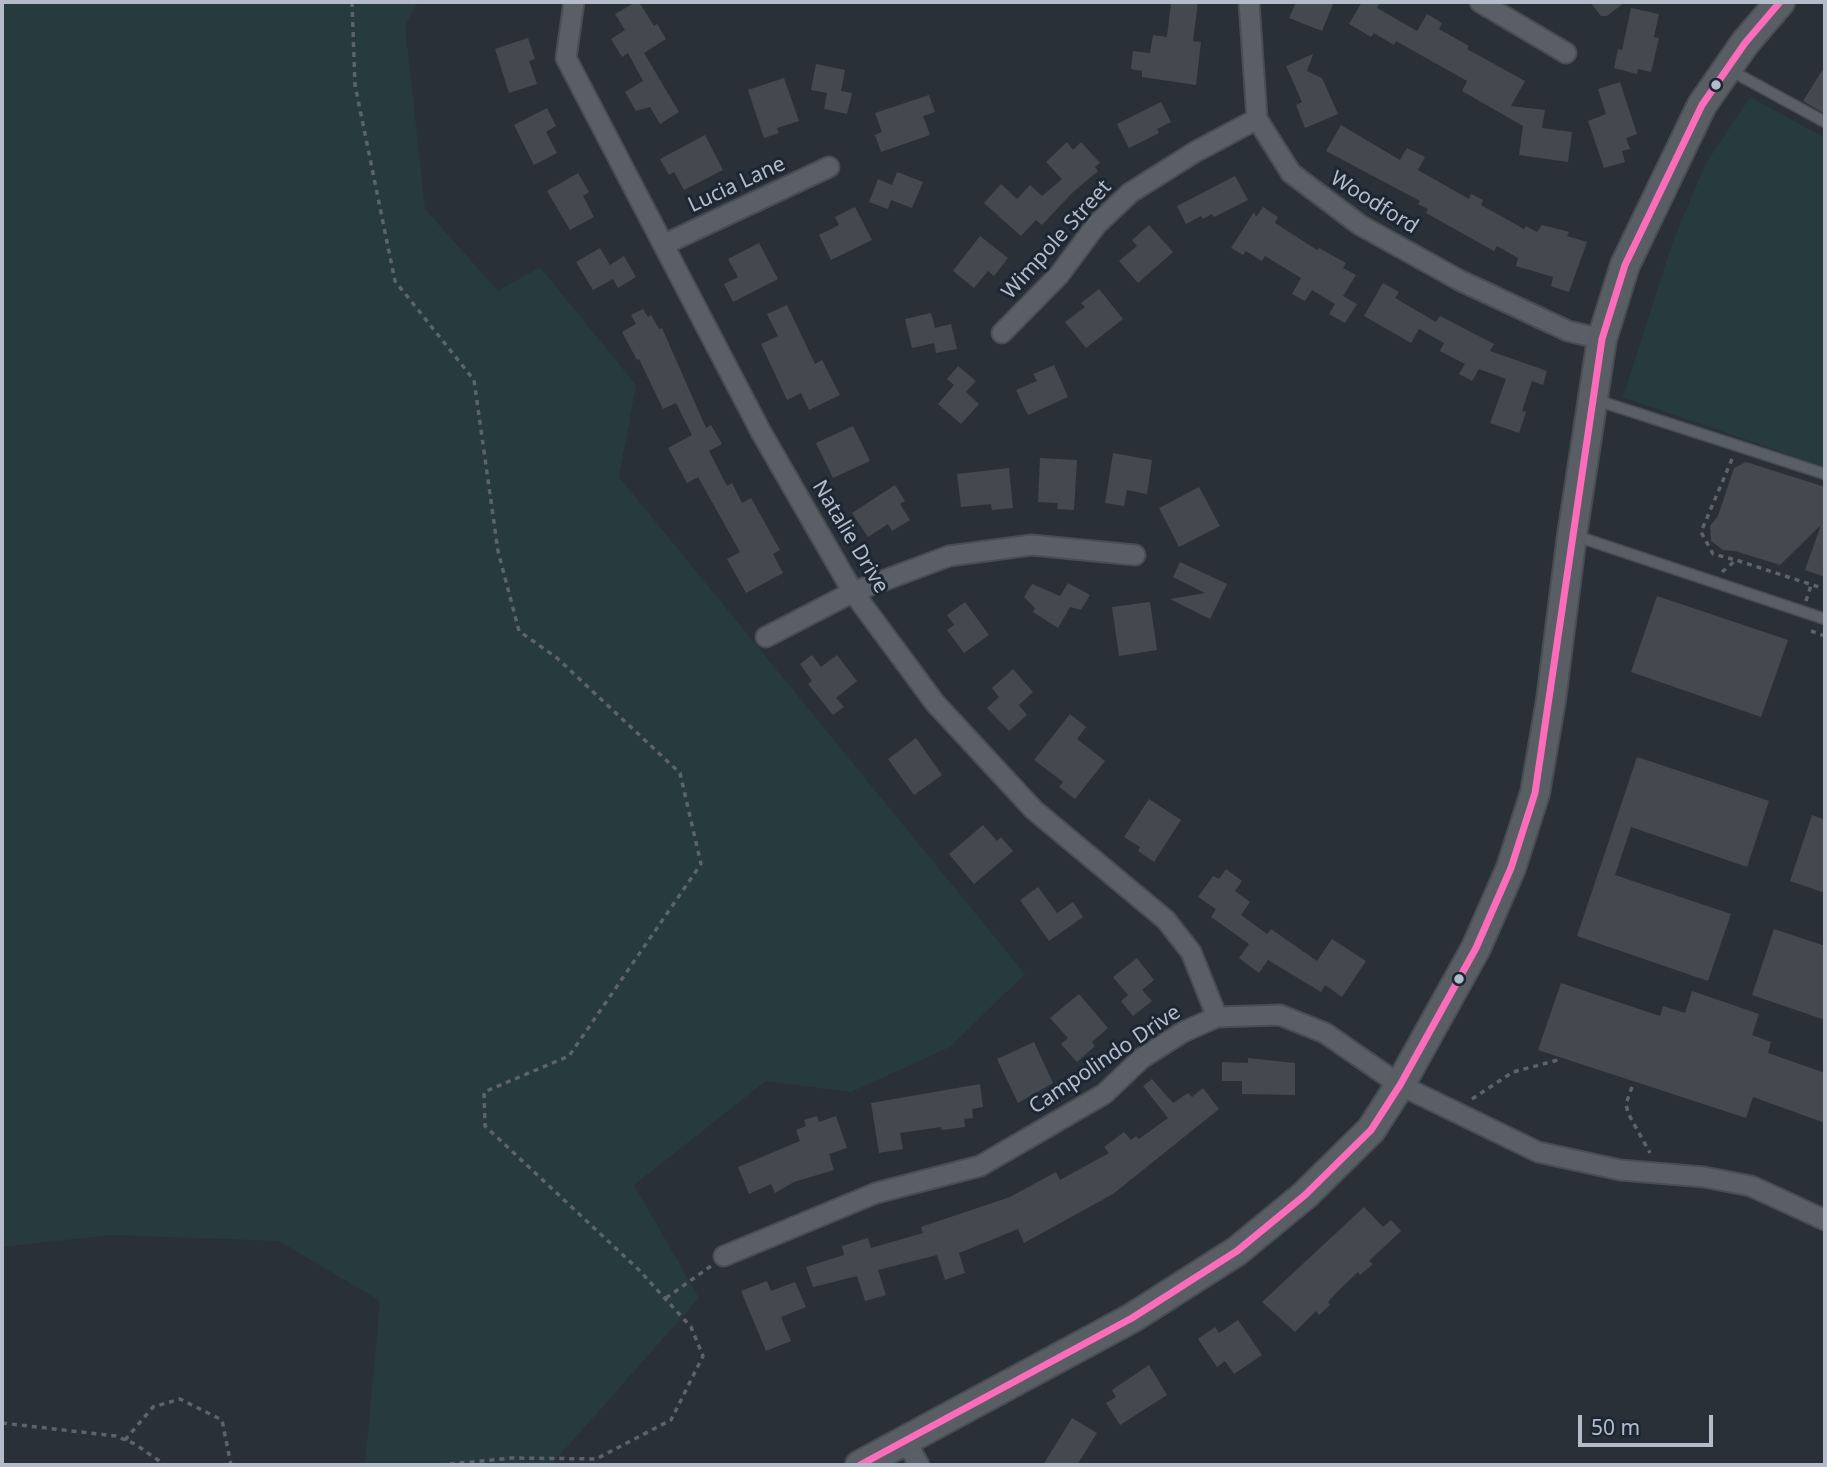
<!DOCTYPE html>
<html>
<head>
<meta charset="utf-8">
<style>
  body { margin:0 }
  #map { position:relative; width:1827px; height:1467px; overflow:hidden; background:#2a3038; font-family:"Noto Sans",sans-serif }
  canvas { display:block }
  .frame { position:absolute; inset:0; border:4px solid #b4bcc9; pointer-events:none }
  .scale { position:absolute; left:1578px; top:1415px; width:135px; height:32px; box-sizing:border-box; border:4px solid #b4bcc9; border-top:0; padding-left:9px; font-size:21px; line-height:24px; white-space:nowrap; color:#b4bcc9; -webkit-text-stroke:5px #1d2633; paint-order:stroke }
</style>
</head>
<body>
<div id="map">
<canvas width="1827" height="1467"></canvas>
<div class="frame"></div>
<div class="scale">50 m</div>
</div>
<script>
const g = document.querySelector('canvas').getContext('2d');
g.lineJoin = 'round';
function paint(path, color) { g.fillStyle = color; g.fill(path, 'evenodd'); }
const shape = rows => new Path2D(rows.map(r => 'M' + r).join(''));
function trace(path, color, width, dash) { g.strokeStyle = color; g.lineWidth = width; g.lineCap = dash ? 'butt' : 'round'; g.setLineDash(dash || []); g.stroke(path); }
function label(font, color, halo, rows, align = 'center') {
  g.font = font + ' "Noto Sans",sans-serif'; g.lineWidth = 6; g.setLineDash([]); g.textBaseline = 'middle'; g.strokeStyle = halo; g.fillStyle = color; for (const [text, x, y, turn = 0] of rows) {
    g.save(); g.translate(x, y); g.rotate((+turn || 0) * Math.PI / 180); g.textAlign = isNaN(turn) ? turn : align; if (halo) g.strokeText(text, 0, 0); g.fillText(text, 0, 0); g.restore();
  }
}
paint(shape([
  [2,2,418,2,405,25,425,209,498,291,540,267,636,385,619,477,1025,974,950,1047,851,1092,766,1081,634,1185,699,1298,551,1465,365,1465,380,1301,279,1241,112,1235,2,1247],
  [1750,97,1825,138,1825,467,1623,397,1673,241,1706,163]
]), '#273a3e');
paint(shape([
  [636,2,639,2,654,26,657,24,666,39,644,53,679,112,660,124,650,107,636,111,625,92,643,81,628,53,622,57,611,39,625,30,615,14],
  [1171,2,1198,2,1193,41,1201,42,1196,85,1142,77,1142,71,1131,69,1133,51,1150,53,1153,35,1167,37],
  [1296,2,1334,2,1322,31,1289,18],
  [1362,2,1380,2,1377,8,1417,31,1427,14,1442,23,1439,29,1469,46,1467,49,1525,81,1511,106,1545,110,1542,128,1572,132,1568,162,1519,155,1523,126,1462,91,1467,81,1396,41,1394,45,1374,33,1371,37,1349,24],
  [1590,2,1625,2,1607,16,1601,16],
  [1631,8,1659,14,1654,37,1659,38,1651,72,1638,69,1637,74,1614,68,1618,49,1622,50],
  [528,38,535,59,529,61,537,84,509,93,495,49],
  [1313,54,1307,71,1322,78,1338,114,1305,128,1296,105,1302,102,1286,66],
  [816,64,845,70,841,91,852,93,847,114,824,109,827,93,811,90],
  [1825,66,1825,114,1803,101],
  [784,78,799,121,777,128,779,133,764,138,748,90],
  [1620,82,1637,134,1626,138,1630,149,1622,151,1625,162,1604,168,1588,121,1606,114,1598,89],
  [929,95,935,112,923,116,930,135,881,152,875,135,882,132,875,113],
  [1161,102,1171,122,1157,129,1159,133,1129,148,1117,124],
  [547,108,556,126,546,132,557,153,534,165,514,125],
  [1341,125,1400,160,1407,148,1425,157,1418,170,1469,199,1471,194,1483,200,1481,205,1524,229,1526,226,1537,232,1542,225,1569,232,1567,236,1587,242,1569,292,1551,286,1553,277,1516,266,1518,258,1497,246,1494,251,1426,213,1428,209,1418,204,1420,201,1326,151],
  [705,135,723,170,684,190,674,172,669,175,660,159],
  [1067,142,1073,150,1081,142,1100,163,1095,167,1098,171,1072,193,1042,225,1036,220,1021,236,984,203,1001,184,1017,199,1030,185,1042,196,1062,179,1046,162],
  [897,172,923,182,912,208,891,200,888,209,869,202,878,179,892,185],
  [578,173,589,192,583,196,594,217,570,230,547,191],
  [1235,176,1248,200,1214,217,1212,214,1203,219,1201,216,1186,224,1177,206],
  [855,207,872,240,831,260,819,235,839,225,835,217],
  [1263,207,1278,217,1275,223,1317,250,1319,248,1346,263,1343,268,1356,275,1343,296,1357,304,1345,323,1329,314,1335,304,1312,290,1305,301,1292,294,1301,278,1265,256,1262,261,1246,251,1243,255,1231,248,1254,212,1256,217],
  [1149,225,1173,252,1138,283,1119,261,1137,246,1132,240],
  [980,236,1008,258,994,276,988,271,974,288,953,271],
  [759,243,778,279,733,302,724,284,738,277,728,259],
  [600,248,610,265,624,256,636,277,618,288,613,279,593,290,576,262],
  [1383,283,1399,292,1395,298,1436,322,1440,316,1494,344,1490,351,1547,371,1543,385,1532,381,1522,411,1526,412,1519,433,1490,423,1506,379,1479,369,1472,381,1459,374,1465,364,1440,351,1444,343,1419,329,1411,343,1364,316],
  [1099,289,1123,319,1086,348,1065,322,1085,307,1081,303],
  [787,305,815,364,822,360,840,395,809,410,801,393,787,400,761,344,778,336,767,314],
  [643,309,648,317,651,315,659,329,662,328,706,428,711,425,722,444,709,451,727,486,732,483,742,503,751,498,780,550,773,554,783,573,746,593,727,559,740,552,698,477,687,483,668,448,692,435,676,403,663,409,639,359,637,360,622,332,636,324,631,315],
  [931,313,935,328,951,324,957,349,936,353,934,343,912,348,905,319],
  [1054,365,1068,397,1028,415,1016,390,1037,381,1033,374],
  [958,366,976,381,966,392,979,404,961,424,938,404,954,385,947,379],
  [853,426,870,461,833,478,816,443],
  [1113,453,1152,460,1147,494,1127,490,1124,506,1105,503],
  [1040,458,1077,460,1074,510,1057,509,1058,503,1038,502],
  [1746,462,1825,487,1825,577,1805,570,1821,525,1780,565,1735,551,1723,550,1711,541,1710,526,1718,516,1734,468],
  [1009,468,1013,508,992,510,991,504,961,507,957,474],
  [895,485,905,501,900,504,910,520,892,531,888,524,868,537,852,513],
  [1199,487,1220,526,1179,547,1159,508],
  [1180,562,1227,584,1210,619,1170,599,1205,593,1173,577],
  [1068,583,1090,595,1081,610,1070,607,1058,628,1033,612,1035,608,1024,597,1032,584,1060,596],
  [1657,596,1788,640,1761,717,1631,672],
  [965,602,989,635,964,653,947,630,954,625,947,615],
  [1150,602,1157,650,1119,656,1112,607],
  [812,655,821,667,837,655,857,681,836,698,844,707,833,715,808,684,812,681,800,664],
  [1013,669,1033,692,1019,705,1027,715,1009,731,987,708,999,697,992,688],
  [1070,714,1086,727,1077,739,1105,761,1075,799,1059,787,1063,782,1034,760],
  [916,738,942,775,914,795,888,759],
  [1637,757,1769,801,1747,867,1631,827,1615,875,1731,914,1708,981,1577,936],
  [1149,799,1181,820,1154,862,1138,851,1140,847,1124,837],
  [1812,815,1825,820,1825,893,1790,881],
  [983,825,997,841,1001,837,1013,851,974,884,949,854],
  [1226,869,1242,881,1235,891,1250,902,1241,915,1267,934,1271,929,1317,961,1332,939,1366,961,1342,997,1325,985,1321,992,1268,960,1259,973,1239,958,1249,944,1211,917,1216,909,1198,897,1213,876,1219,879],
  [1038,887,1057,913,1073,902,1083,917,1049,941,1020,900],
  [1774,929,1825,946,1825,1020,1752,995],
  [1137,958,1154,980,1142,990,1152,1001,1133,1016,1121,1001,1128,995,1113,977],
  [1561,983,1660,1016,1663,1006,1685,1013,1692,991,1759,1014,1752,1035,1771,1042,1768,1053,1825,1073,1825,1123,1753,1097,1746,1118,1538,1050],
  [1079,994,1108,1028,1092,1042,1095,1046,1077,1062,1061,1044,1068,1038,1050,1018],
  [1034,1042,1053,1083,1018,1103,997,1059],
  [1248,1058,1295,1063,1295,1095,1242,1094,1242,1081,1222,1081,1222,1062,1248,1063],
  [1152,1079,1173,1103,1188,1093,1192,1097,1203,1088,1219,1109,1113,1194,1024,1243,1018,1229,959,1253,965,1273,945,1280,937,1255,878,1270,886,1295,865,1301,857,1276,813,1287,806,1267,844,1255,842,1246,868,1238,871,1248,923,1233,921,1227,1010,1197,1056,1172,1060,1180,1109,1153,1104,1147,1124,1132,1131,1140,1136,1136,1139,1139,1168,1118,1143,1086],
  [980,1084,983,1107,972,1109,973,1118,964,1119,965,1127,942,1130,941,1127,900,1133,903,1149,879,1153,871,1103],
  [817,1116,819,1122,836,1116,847,1148,829,1154,834,1170,794,1182,775,1193,771,1184,749,1194,738,1167,800,1141,796,1130,806,1126,804,1120],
  [1364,1207,1383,1227,1391,1220,1401,1231,1369,1261,1373,1264,1360,1275,1358,1272,1336,1293,1328,1302,1330,1305,1319,1315,1316,1311,1295,1332,1262,1302],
  [767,1281,771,1291,795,1282,806,1307,781,1317,791,1341,766,1351,741,1291],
  [1238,1320,1262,1355,1234,1374,1225,1361,1217,1367,1198,1339,1215,1327,1219,1333],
  [1149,1365,1167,1395,1120,1425,1106,1403,1116,1397,1112,1390],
  [1072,1418,1097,1433,1077,1465,1043,1465]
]), '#444950');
const lane = shape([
  [1728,69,1825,122],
  [1596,400,1825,474],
  [1576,536,1825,619]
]);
const street = shape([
  [574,2,566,58,761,432,853,592,935,703,1034,810,1166,920,1191,952,1217,1017],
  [1249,2,1257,119,1291,173,1360,225,1459,280,1568,331,1602,339],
  [1480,2,1566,53],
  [665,244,829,167],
  [1002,333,1059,275,1097,224,1130,193,1195,152,1257,119],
  [766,637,853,592,949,556,1032,545,1135,555],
  [724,1256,876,1193,980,1166,1104,1094,1142,1058,1183,1032,1217,1017,1280,1015,1325,1033,1400,1085,1538,1152,1620,1170,1704,1177,1751,1186,1825,1220],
  [906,1441,919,1465]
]);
const secondary = shape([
  [860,1465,1132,1318,1237,1251,1305,1195,1371,1130,1400,1085,1476,948,1511,868,1535,793,1551,700,1572,535,1602,339,1625,265,1702,105,1745,43,1780,2]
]);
trace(lane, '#484c53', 13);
trace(street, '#484c53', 23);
trace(secondary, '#484c53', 32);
trace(shape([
  [352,2,355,85,395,281,474,380,498,551,519,631,557,658,680,773,701,864,569,1056,484,1092,485,1126,639,1270,691,1327,703,1356,671,1420,596,1459,512,1458,440,1465],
  [1732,459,1701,532,1713,554,1736,560],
  [1722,572,1736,560,1825,589],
  [1806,601,1811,585],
  [1811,631,1825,636],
  [1632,1087,1626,1104,1628,1113,1650,1153],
  [1472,1099,1513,1072,1558,1060],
  [666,1298,711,1266],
  [2,1423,116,1436,135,1444,165,1465],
  [125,1440,153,1407,180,1399,222,1420,231,1465]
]), '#5d636a', 3.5, [5, 5]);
trace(lane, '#5a5e66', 10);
trace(street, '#5a5e66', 19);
trace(secondary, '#595d64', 28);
trace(shape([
  [860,1465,1132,1318,1237,1251,1305,1195,1371,1130,1400,1085,1476,948,1511,868,1535,793,1602,339,1625,265,1702,105,1745,43,1780,2]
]), '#fb6dba', 7);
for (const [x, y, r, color] of [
  [1716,85,6,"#b4bcc9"],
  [1459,979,6,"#b4bcc9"]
]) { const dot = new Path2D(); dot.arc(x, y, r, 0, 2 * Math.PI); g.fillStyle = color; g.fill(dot); trace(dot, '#1d2633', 2.5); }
label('21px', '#b4bcc9', '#1d2633', [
  ["Lucia Lane",737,185,-25],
  ["Woodford",1374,203,32],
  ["Wimpole Street",1057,240,-48],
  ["Natalie Drive",850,537,59],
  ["Campolindo Drive",1105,1060,-34]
]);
</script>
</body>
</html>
